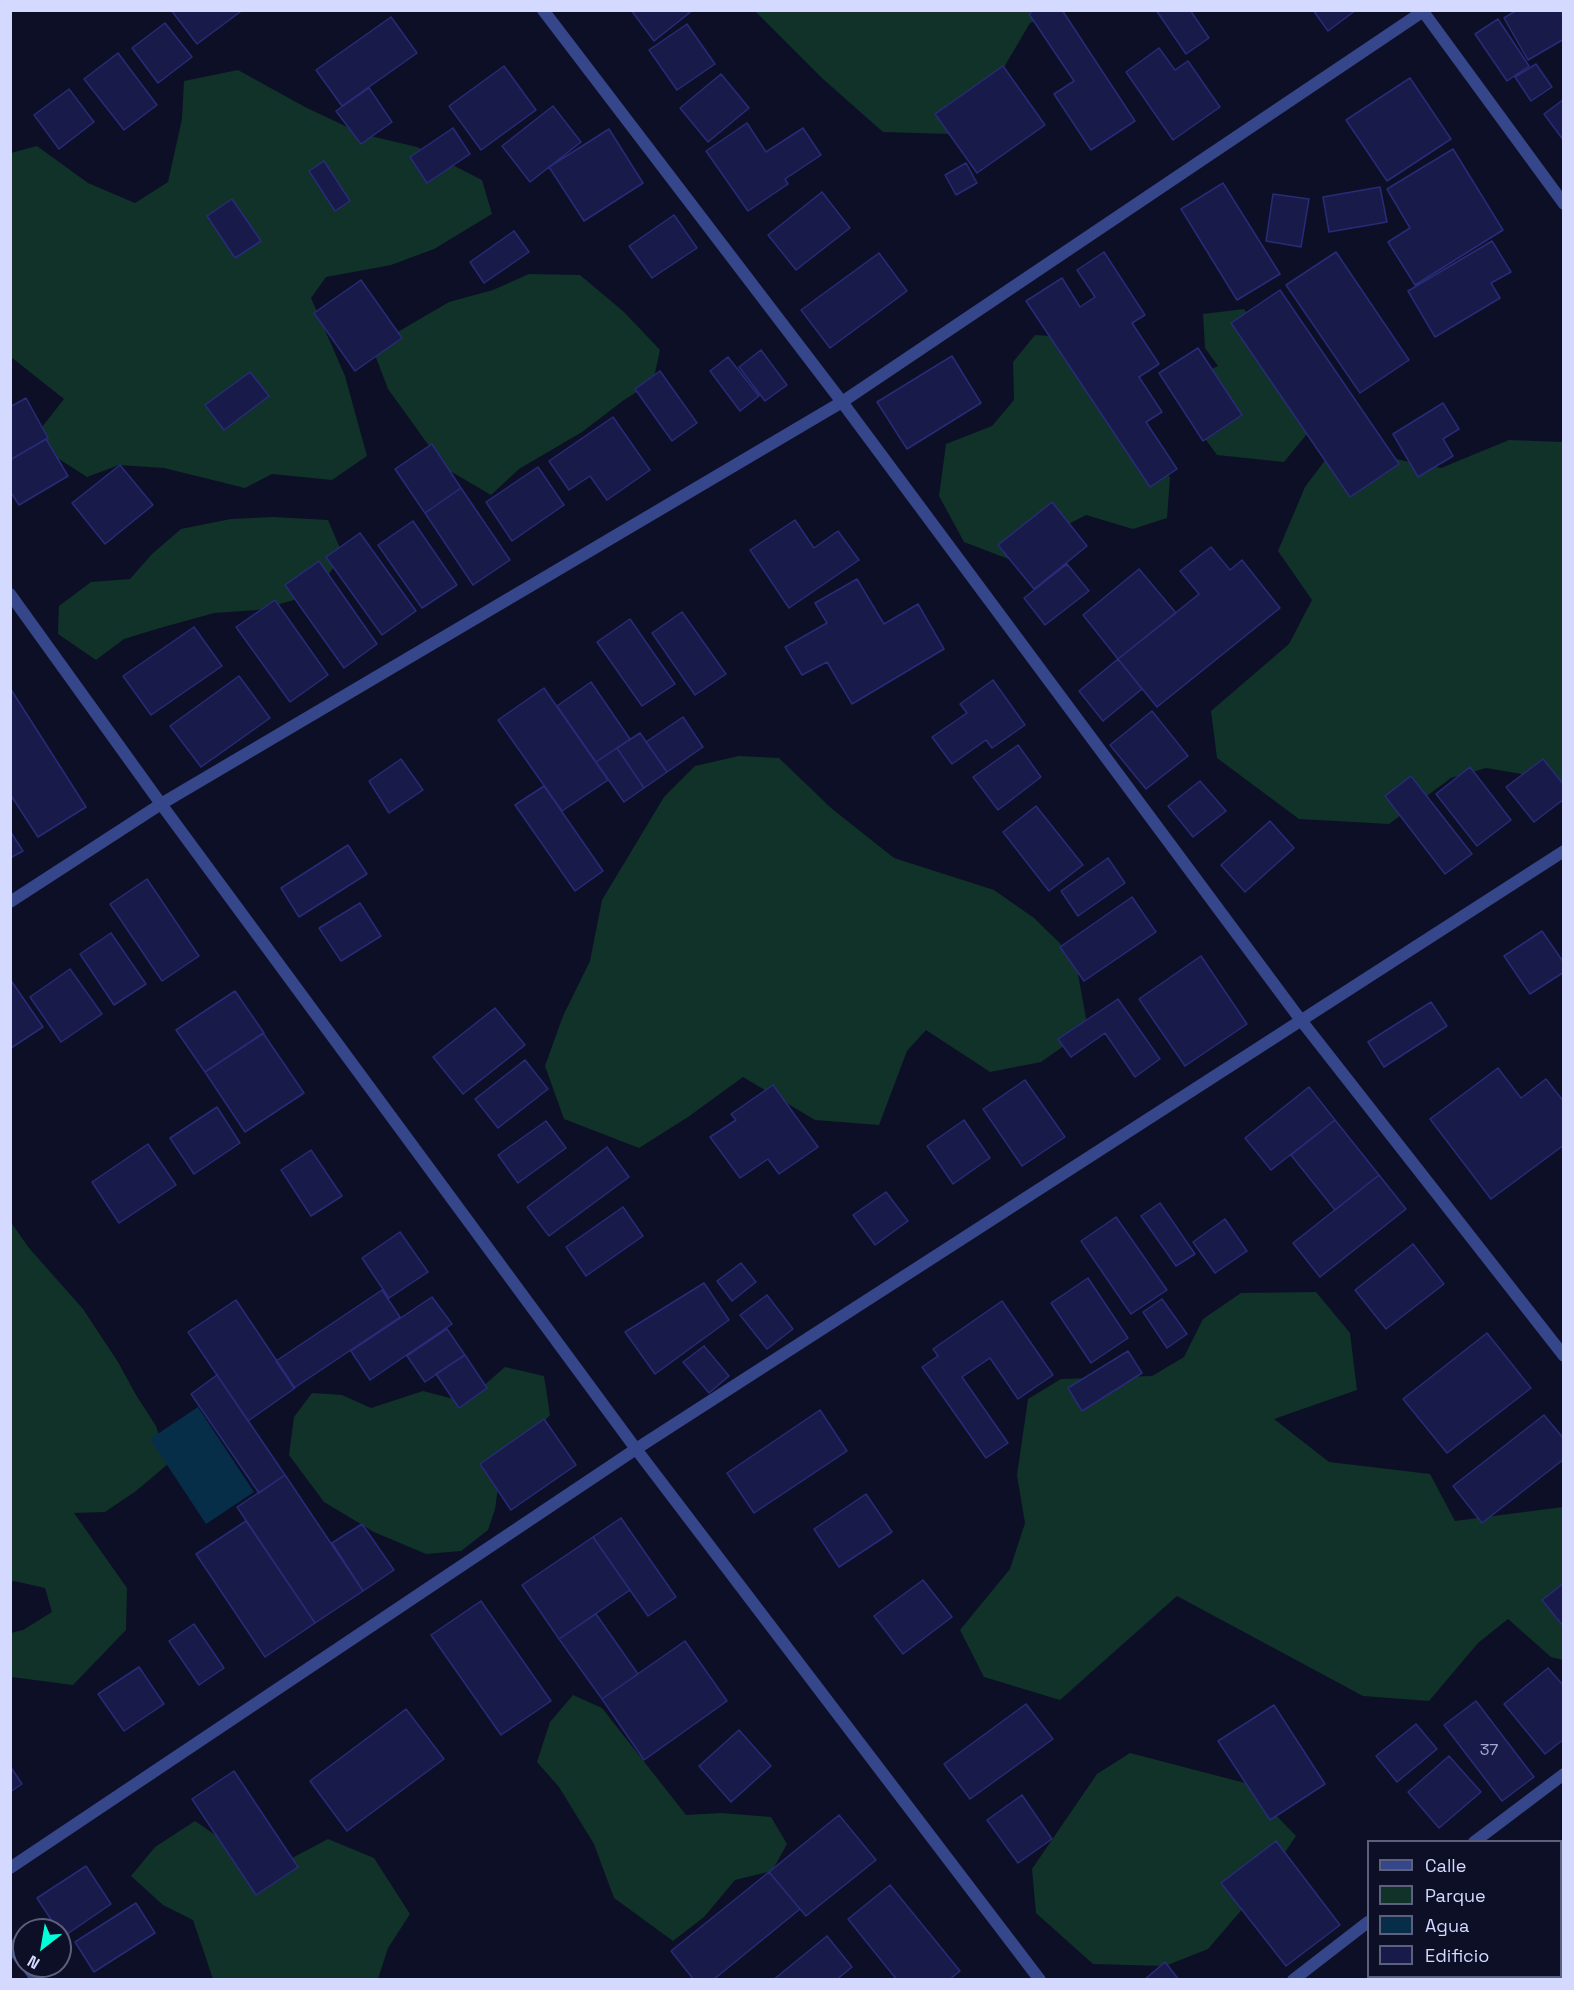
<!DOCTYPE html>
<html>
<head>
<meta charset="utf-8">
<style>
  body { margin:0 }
  #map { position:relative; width:1574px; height:1990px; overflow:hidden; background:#0d0f27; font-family:"Space Grotesk",sans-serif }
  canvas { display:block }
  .frame { position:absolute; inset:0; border:12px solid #d4d9ff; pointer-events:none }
  .legend { position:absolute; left:1367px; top:1840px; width:195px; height:138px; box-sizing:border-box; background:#0d0f27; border:2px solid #5d607d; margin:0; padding:8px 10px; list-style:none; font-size:18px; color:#d4d9ff }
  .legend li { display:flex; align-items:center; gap:12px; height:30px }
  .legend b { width:30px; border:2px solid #5d607d }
  .north { position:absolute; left:12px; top:1918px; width:60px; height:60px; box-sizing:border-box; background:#0d0f27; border:2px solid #5d607d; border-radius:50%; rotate:211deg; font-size:16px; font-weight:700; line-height:24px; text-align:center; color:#d4d9ff }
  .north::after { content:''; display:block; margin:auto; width:21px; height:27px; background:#00ffd9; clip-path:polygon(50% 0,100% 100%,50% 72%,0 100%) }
</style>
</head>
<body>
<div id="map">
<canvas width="1574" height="1990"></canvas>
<div class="frame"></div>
<ul class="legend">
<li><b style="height:8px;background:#35478a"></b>Calle</li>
<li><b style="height:16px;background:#103228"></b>Parque</li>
<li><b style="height:16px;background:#062e48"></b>Agua</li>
<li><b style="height:16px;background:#181a4a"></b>Edificio</li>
</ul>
<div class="north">N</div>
</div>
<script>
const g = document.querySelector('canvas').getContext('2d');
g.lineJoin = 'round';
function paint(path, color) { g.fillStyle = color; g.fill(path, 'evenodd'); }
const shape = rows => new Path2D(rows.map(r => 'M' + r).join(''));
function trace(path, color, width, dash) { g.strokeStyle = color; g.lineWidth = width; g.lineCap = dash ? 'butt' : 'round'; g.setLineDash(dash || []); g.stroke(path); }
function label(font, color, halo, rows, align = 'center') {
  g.font = font + ' "Space Grotesk",sans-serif'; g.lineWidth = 5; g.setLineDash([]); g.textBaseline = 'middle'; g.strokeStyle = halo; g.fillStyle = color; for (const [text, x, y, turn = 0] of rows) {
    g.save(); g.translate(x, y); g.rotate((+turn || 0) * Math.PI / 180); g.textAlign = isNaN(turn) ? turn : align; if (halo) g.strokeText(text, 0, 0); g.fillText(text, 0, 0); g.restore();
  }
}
paint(shape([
  [755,11,1062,11,1030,23,1000,74,952,134,883,132,823,79],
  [238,70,305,107,362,134,417,147,482,180,492,214,434,249,391,265,326,277,311,298,345,376,367,456,332,480,272,474,245,488,164,468,119,465,87,477,31,441,64,399,11,357,11,153,37,146,88,183,135,203,168,182,182,119,184,81],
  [529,274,580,275,624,312,660,350,653,382,624,400,582,432,519,469,491,495,445,468,388,389,372,347,449,302,493,290],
  [1244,309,1296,382,1307,434,1284,462,1217,455,1185,411,1191,378,1218,366,1205,348,1203,314],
  [1035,335,1081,338,1145,430,1170,478,1167,518,1133,529,1086,515,1055,531,1011,560,964,542,939,496,946,444,992,426,1014,400,1013,362],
  [1509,440,1563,442,1563,781,1486,768,1451,778,1389,824,1299,819,1217,758,1211,711,1289,644,1312,600,1278,551,1305,487,1335,447,1441,468],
  [273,517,328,520,343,555,313,595,257,610,214,613,160,628,124,639,96,660,58,634,59,606,91,582,130,579,152,554,181,529,231,519],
  [739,756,779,758,831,808,894,858,994,890,1034,918,1075,958,1088,1029,1041,1062,990,1072,926,1030,907,1051,879,1125,815,1120,743,1077,688,1117,639,1148,564,1119,545,1066,563,1016,590,961,602,900,664,797,695,766],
  [10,1221,29,1248,83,1309,118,1362,136,1395,156,1426,168,1464,136,1491,105,1512,74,1513,127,1588,126,1630,73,1685,11,1677,11,1633,23,1630,52,1612,45,1588,14,1581,11,1582],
  [1316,1292,1350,1333,1357,1390,1274,1419,1329,1462,1430,1474,1455,1521,1563,1507,1563,1660,1551,1657,1508,1619,1478,1643,1429,1701,1363,1696,1177,1596,1060,1700,984,1677,960,1630,1010,1569,1025,1523,1017,1475,1028,1399,1061,1379,1152,1376,1184,1357,1203,1319,1241,1293],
  [505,1367,544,1376,550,1415,501,1467,495,1509,488,1530,461,1551,426,1554,374,1532,324,1502,289,1455,294,1417,312,1393,342,1395,371,1408,423,1391,465,1402],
  [573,1695,602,1708,686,1815,721,1813,771,1817,787,1844,772,1871,735,1880,704,1917,673,1941,614,1898,594,1844,559,1787,537,1762,550,1722],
  [1130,1753,1245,1783,1296,1836,1263,1885,1208,1949,1165,1966,1093,1964,1036,1913,1032,1869,1097,1774],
  [195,1821,230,1845,275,1867,328,1839,374,1858,410,1914,388,1948,378,1979,213,1979,193,1920,163,1905,131,1876,155,1847]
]), '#103228');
paint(shape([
  [198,1407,254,1492,206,1524,150,1439]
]), '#062e48');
const building = shape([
  [171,10,238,10,240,12,197,44,171,10],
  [631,10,693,10,654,41,631,10],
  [1035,10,1062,10,1135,121,1091,150,1054,94,1074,81,1029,14,1035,10],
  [1156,10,1190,10,1209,38,1186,54,1156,10],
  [1313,10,1356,10,1328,31,1313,10],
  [1517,10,1562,10,1564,39,1528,60,1504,18,1517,10],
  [391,17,417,53,342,106,316,70,391,17],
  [1498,19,1529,66,1507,81,1475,34,1498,19],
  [165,23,192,57,158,83,132,48,165,23],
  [687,24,715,64,677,90,649,50,687,24],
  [1159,48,1175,70,1188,61,1220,107,1173,140,1126,72,1159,48],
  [118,53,157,105,124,130,84,79,118,53],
  [1536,64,1552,87,1531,101,1515,77,1536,64],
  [504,66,536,110,481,150,449,106,504,66],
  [1003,66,1045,125,977,173,935,114,1003,66],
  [721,74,749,108,708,142,680,108,721,74],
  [1410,78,1451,139,1387,181,1346,120,1410,78],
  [369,88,392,122,361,144,336,111,369,88],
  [69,89,94,122,59,149,34,115,69,89],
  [1564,99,1564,141,1544,114,1564,99],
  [553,106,581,142,530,182,502,146,553,106],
  [747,123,766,152,803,128,821,155,785,179,788,184,748,211,706,151,747,123],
  [453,128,470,154,427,183,410,157,453,128],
  [609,129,643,183,584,221,549,167,609,129],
  [1453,149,1503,230,1415,285,1388,242,1410,228,1387,189,1453,149],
  [324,161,350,201,335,211,309,171,324,161],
  [966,163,977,183,956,195,945,175,966,163],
  [1223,183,1280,274,1237,300,1181,209,1223,183],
  [1380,187,1387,222,1329,232,1323,197,1380,187],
  [822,192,850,228,796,270,768,235,822,192],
  [1273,194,1309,199,1301,247,1266,241,1273,194],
  [232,199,261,241,235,258,207,216,232,199],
  [674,215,697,248,652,278,629,246,674,215],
  [514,231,529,252,484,283,470,262,514,231],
  [1492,241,1511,272,1491,283,1500,298,1435,337,1408,291,1492,241],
  [1104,252,1145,315,1132,323,1159,364,1139,377,1162,412,1146,422,1177,469,1150,487,1026,301,1062,278,1080,307,1095,297,1077,270,1104,252],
  [1336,252,1409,360,1360,393,1286,285,1336,252],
  [879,253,907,291,830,348,801,310,879,253],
  [361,280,402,338,355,371,314,313,361,280],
  [1280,290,1399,464,1350,497,1231,323,1280,290],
  [1198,348,1242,415,1203,441,1159,373,1198,348],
  [761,350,787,385,765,401,739,367,761,350],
  [952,356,981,403,907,449,877,402,952,356],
  [728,357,759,396,740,411,710,371,728,357],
  [660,371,697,423,672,441,635,389,660,371],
  [250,372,269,396,224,430,205,405,250,372],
  [26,398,48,438,10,460,10,407,26,398],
  [1443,403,1459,429,1443,439,1453,456,1418,477,1393,434,1443,403],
  [613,417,650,470,607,500,590,476,569,490,549,461,613,417],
  [46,439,68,476,19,505,10,491,10,460,46,439],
  [432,444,461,488,425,513,395,469,432,444],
  [120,465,153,505,105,544,72,503,120,465],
  [538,467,564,505,512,541,486,502,538,467],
  [461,488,510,560,473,585,425,513,461,488],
  [1052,502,1087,546,1034,589,998,545,1052,502],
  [795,520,814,548,838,531,859,560,789,608,750,550,795,520],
  [413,521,457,585,422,608,378,545,413,521],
  [360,533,416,611,382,635,326,557,360,533],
  [1211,547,1230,570,1242,560,1280,608,1157,707,1118,659,1199,594,1180,571,1211,547],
  [319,561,377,644,344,668,285,585,319,561],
  [1067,564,1089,591,1045,625,1024,598,1067,564],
  [1139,569,1176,613,1118,659,1083,615,1139,569],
  [857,579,884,624,918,604,944,649,852,704,827,662,802,675,785,647,827,623,815,603,857,579],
  [275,600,328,675,290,702,236,627,275,600],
  [682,612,726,674,695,695,652,633,682,612],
  [630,619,675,684,642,706,597,642,630,619],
  [194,627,222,666,151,715,123,676,194,627],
  [1118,659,1142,689,1103,721,1079,691,1118,659],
  [239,676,270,718,201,767,170,726,239,676],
  [993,680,1025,725,992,748,986,740,952,764,932,737,967,713,960,704,993,680],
  [591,682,630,739,596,762,557,706,591,682],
  [10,688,86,807,38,837,10,794,10,688],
  [544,688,608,780,562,811,498,720,544,688],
  [1152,711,1188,756,1146,789,1110,745,1152,711],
  [683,717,703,747,667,772,646,742,683,717],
  [640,733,667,772,644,788,617,748,640,733],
  [1018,745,1041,777,998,810,973,777,1018,745],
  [617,748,644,788,624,802,596,762,617,748],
  [401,759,423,790,389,813,369,781,401,759],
  [1543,759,1564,785,1564,799,1534,822,1506,787,1543,759],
  [1470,767,1511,820,1477,846,1436,794,1470,767],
  [1411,776,1472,854,1445,874,1385,796,1411,776],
  [1200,781,1226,811,1193,837,1168,806,1200,781],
  [544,786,603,871,575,891,515,805,544,786],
  [1036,806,1083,865,1049,891,1003,832,1036,806],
  [1270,821,1294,848,1245,892,1221,865,1270,821],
  [10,831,23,851,10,858,10,831],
  [348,845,367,874,299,917,281,888,348,845],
  [1108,858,1125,883,1078,916,1061,891,1108,858],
  [147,879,199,956,162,981,110,904,147,879],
  [1132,897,1156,932,1084,981,1060,947,1132,897],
  [360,903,381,936,341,961,319,928,360,903],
  [1542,931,1564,963,1564,972,1530,994,1504,956,1542,931],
  [111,933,146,984,114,1005,80,954,111,933],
  [1201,956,1247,1024,1185,1066,1139,999,1201,956],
  [70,969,102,1014,61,1042,30,997,70,969],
  [10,979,43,1027,11,1048,10,1048,10,979],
  [235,991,264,1033,205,1072,176,1030,235,991],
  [1118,999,1160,1059,1135,1077,1105,1033,1071,1057,1058,1039,1118,999],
  [1431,1002,1447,1026,1384,1067,1368,1042,1431,1002],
  [495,1008,525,1045,463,1094,433,1057,495,1008],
  [263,1033,304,1093,245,1132,205,1072,263,1033],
  [525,1060,548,1089,498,1128,475,1099,525,1060],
  [1498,1068,1521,1098,1546,1079,1564,1102,1564,1145,1491,1199,1430,1119,1498,1068],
  [1025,1080,1065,1137,1022,1166,983,1109,1025,1080],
  [773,1085,818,1147,779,1174,768,1159,740,1178,710,1137,736,1120,731,1114,773,1085],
  [1309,1087,1335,1120,1271,1170,1245,1138,1309,1087],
  [217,1107,240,1143,194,1174,170,1138,217,1107],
  [964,1120,990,1158,953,1184,927,1146,964,1120],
  [1335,1120,1379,1175,1335,1210,1291,1155,1335,1120],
  [546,1121,566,1148,518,1183,498,1155,546,1121],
  [148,1144,176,1185,119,1223,92,1182,148,1144],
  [607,1147,629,1177,549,1236,527,1207,607,1147],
  [311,1150,342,1196,311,1216,281,1170,311,1150],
  [1379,1175,1406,1209,1320,1277,1293,1243,1379,1175],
  [886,1192,908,1221,875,1245,853,1215,886,1192],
  [1160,1203,1195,1254,1176,1266,1141,1216,1160,1203],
  [623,1207,643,1236,586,1276,566,1247,623,1207],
  [1116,1217,1167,1290,1131,1314,1081,1241,1116,1217],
  [1225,1219,1247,1251,1215,1273,1193,1242,1225,1219],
  [400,1232,428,1272,389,1298,362,1258,400,1232],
  [1413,1244,1444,1284,1386,1329,1355,1290,1413,1244],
  [741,1263,756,1282,732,1301,717,1281,741,1263],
  [1088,1278,1128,1338,1091,1363,1051,1303,1088,1278],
  [704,1283,729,1320,655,1374,625,1332,704,1283],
  [382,1290,400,1317,294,1388,276,1361,382,1290],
  [767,1295,793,1329,767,1349,740,1315,767,1295],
  [432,1297,452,1324,370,1380,351,1351,432,1297],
  [1162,1299,1187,1334,1167,1348,1143,1312,1162,1299],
  [236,1300,295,1388,248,1421,188,1332,236,1300],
  [1002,1301,1053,1375,1018,1399,990,1358,962,1377,1008,1443,986,1458,922,1367,938,1356,933,1349,1002,1301],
  [447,1329,465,1355,425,1382,407,1356,447,1329],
  [1487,1333,1531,1388,1447,1453,1403,1399,1487,1333],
  [704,1346,729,1376,709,1393,683,1362,704,1346],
  [1128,1351,1142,1373,1082,1411,1068,1388,1128,1351],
  [465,1355,487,1388,459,1408,436,1374,465,1355],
  [217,1375,285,1475,259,1493,191,1394,217,1375],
  [820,1410,847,1451,754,1513,727,1473,820,1410],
  [1544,1415,1564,1439,1564,1459,1482,1523,1453,1486,1544,1415],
  [544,1419,576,1465,511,1510,480,1464,544,1419],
  [285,1475,363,1591,315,1623,237,1507,285,1475],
  [866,1494,892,1532,839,1567,814,1529,866,1494],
  [621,1518,676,1597,648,1616,593,1537,621,1518],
  [246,1521,315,1623,265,1657,196,1554,246,1521],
  [362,1524,394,1570,363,1591,332,1543,362,1524],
  [593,1537,630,1590,559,1639,522,1585,593,1537],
  [923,1580,952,1617,903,1654,874,1616,923,1580],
  [1564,1583,1564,1627,1542,1600,1564,1583],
  [481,1601,551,1701,501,1735,431,1635,481,1601],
  [596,1614,638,1674,602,1699,559,1639,596,1614],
  [194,1624,224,1668,199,1685,169,1641,194,1624],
  [685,1641,727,1701,644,1760,602,1699,685,1641],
  [139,1667,164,1704,124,1731,98,1694,139,1667],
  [1548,1668,1564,1686,1564,1739,1545,1754,1504,1704,1548,1668],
  [1476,1701,1534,1777,1502,1801,1444,1725,1476,1701],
  [1026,1704,1053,1739,970,1799,944,1764,1026,1704],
  [1274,1705,1325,1784,1270,1820,1218,1741,1274,1705],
  [406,1709,444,1759,347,1831,310,1781,406,1709],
  [1416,1724,1437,1749,1397,1782,1376,1756,1416,1724],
  [739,1730,771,1766,731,1802,699,1766,739,1730],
  [1449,1756,1481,1792,1439,1828,1408,1792,1449,1756],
  [10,1766,22,1784,10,1792,10,1766],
  [234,1771,298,1867,256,1895,192,1799,234,1771],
  [1022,1795,1052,1839,1018,1863,987,1820,1022,1795],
  [839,1815,876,1860,806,1916,769,1872,839,1815],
  [1276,1841,1340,1925,1286,1966,1221,1883,1276,1841],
  [86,1866,111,1904,63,1937,60,1930,58,1930,37,1898,86,1866],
  [769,1872,800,1909,713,1980,694,1980,671,1951,769,1872],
  [890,1885,960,1971,949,1980,897,1980,848,1919,890,1885],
  [136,1903,155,1933,94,1972,75,1942,136,1903],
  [827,1936,852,1967,836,1980,773,1980,827,1936],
  [1165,1962,1179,1980,1144,1980,1165,1962],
  [1408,1976,1447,1976,1449,1980,1405,1980,1408,1976],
  [1468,1976,1514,1976,1510,1980,1470,1980,1468,1976]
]);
paint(building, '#181a4a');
trace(building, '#282c78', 1.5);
trace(shape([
  [543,10,842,402,1300,1019,1564,1356],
  [1422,10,1564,204],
  [10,594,161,804,636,1449,1040,1980],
  [10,902,161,804,842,402,1425,10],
  [1474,1842,1564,1774],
  [10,1868,636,1449,1564,851],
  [10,1945,24,1963],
  [27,1966,37,1980],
  [1293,1980,1368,1922]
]), '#35478a', 12);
label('16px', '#a5a9d2', null, [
  ["37",1489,1751]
]);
</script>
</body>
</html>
